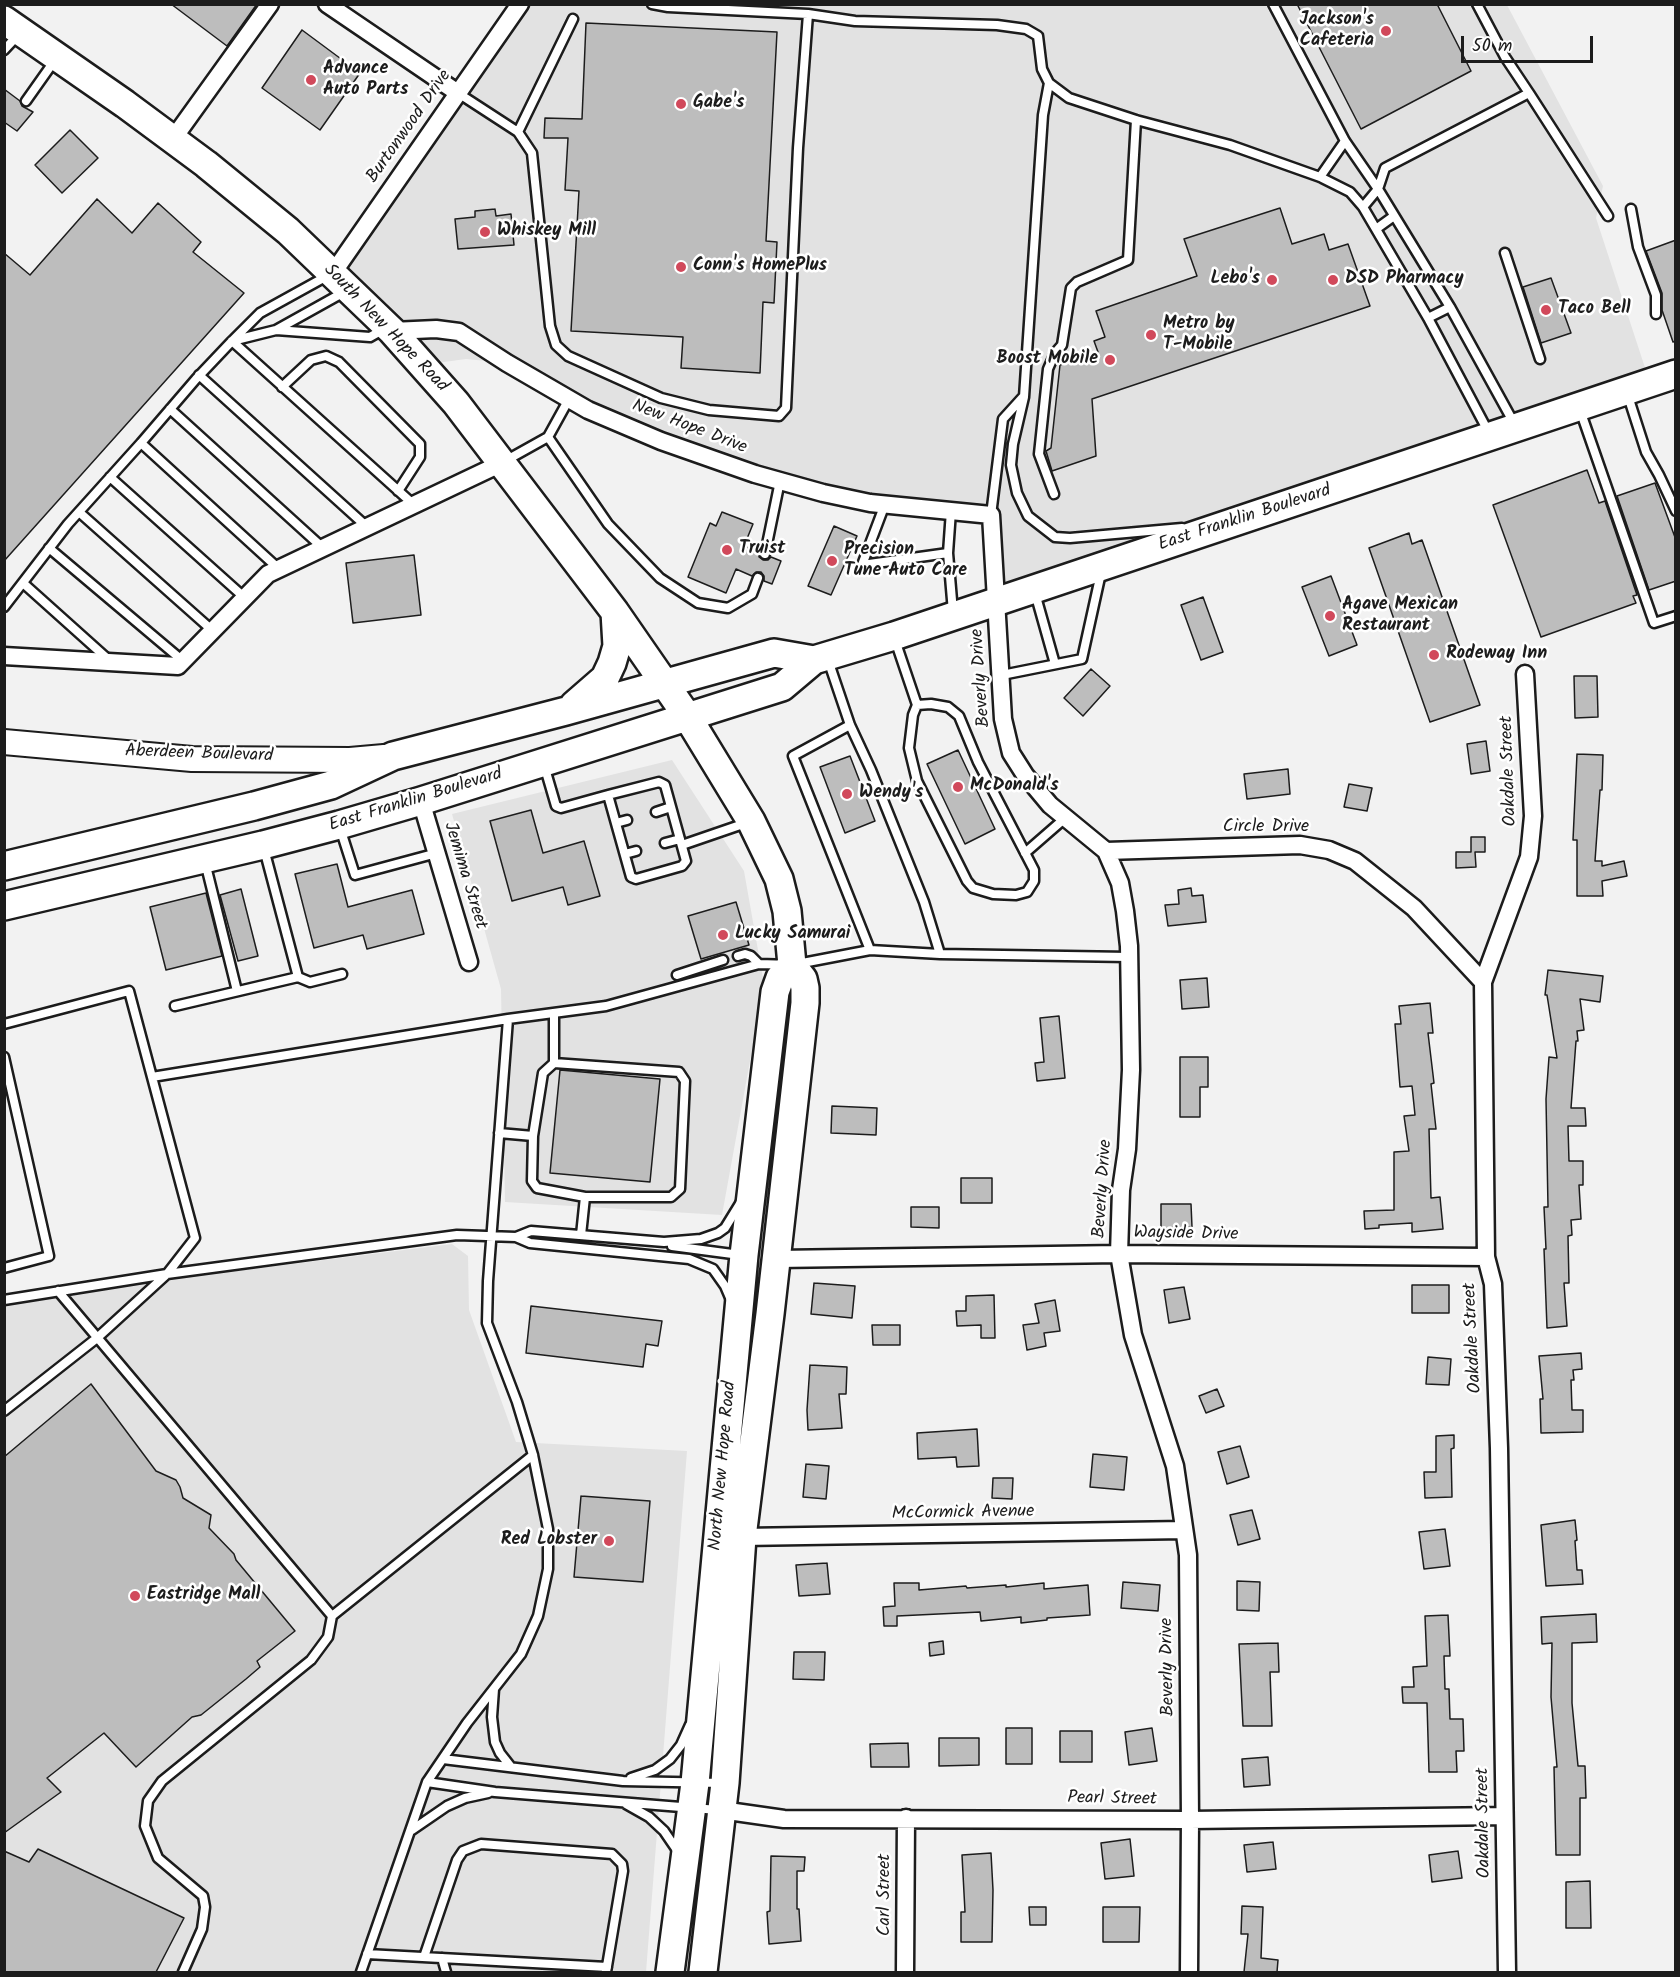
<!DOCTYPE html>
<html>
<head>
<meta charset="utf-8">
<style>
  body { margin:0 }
  #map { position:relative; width:1680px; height:1977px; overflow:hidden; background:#f2f2f2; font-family:Kalam,sans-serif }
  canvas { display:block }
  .frame { position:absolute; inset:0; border:6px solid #1c1c1c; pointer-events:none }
  .scale { position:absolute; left:1461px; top:36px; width:132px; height:27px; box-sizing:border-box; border:3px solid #1c1c1c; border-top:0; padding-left:8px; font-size:18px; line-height:21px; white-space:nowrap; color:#1c1c1c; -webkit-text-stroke:4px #fff; paint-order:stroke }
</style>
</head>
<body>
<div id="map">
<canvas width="1680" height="1977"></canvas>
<div class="frame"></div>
<div class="scale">50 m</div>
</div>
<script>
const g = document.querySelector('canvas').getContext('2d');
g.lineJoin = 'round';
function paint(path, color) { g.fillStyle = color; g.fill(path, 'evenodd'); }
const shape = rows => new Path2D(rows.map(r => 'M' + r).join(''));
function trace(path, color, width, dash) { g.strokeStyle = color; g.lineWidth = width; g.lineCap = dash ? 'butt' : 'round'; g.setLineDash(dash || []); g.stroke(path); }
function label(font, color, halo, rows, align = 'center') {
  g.font = font + ' Kalam,sans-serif'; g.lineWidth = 5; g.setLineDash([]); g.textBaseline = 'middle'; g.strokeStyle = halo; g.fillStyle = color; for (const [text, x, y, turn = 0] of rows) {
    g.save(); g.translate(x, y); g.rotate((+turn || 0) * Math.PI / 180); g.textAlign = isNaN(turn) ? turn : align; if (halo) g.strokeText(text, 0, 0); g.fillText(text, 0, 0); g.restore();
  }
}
paint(shape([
  [520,5,1507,5,1603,186,1596,218,1650,383,996,602,991,515,870,503,661,441,507,363,466,359,422,365,333,273],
  [672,760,744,871,764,984,722,1215,505,1202,501,989,452,814],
  [452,1244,468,1256,469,1310,516,1442,687,1451,646,1972,5,1972,4,1300]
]), '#e2e2e2');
const building = shape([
  [171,4,257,4,227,46,171,4],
  [1297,4,1437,4,1471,71,1361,129,1297,4],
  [586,23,777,32,766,241,777,242,774,303,763,302,760,373,681,368,683,337,571,331,579,191,565,190,568,138,544,138,545,118,582,119,586,23],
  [302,30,360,73,320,130,262,88,302,30],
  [4,89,20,101,22,106,33,112,17,131,4,122,4,89],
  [70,130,98,158,62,193,35,165,70,130],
  [97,199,132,233,158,203,201,242,193,252,244,293,4,561,4,253,30,275,97,199],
  [1280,208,1292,244,1324,234,1329,250,1348,244,1370,306,1092,399,1096,456,1052,471,1046,451,1051,448,1060,365,1098,352,1094,341,1105,337,1096,311,1197,276,1184,239,1280,208],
  [495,209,496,216,511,214,514,245,458,249,455,219,475,217,475,211,495,209],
  [1676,240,1676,341,1673,342,1662,310,1662,293,1646,251,1676,240],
  [1551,278,1571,333,1541,343,1523,287,1551,278],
  [1587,470,1599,503,1605,501,1637,595,1633,596,1636,603,1541,637,1493,505,1587,470],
  [1655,483,1676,540,1676,581,1649,590,1617,496,1655,483],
  [722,512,753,524,744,546,759,552,759,557,763,560,768,560,771,557,781,561,772,584,764,581,764,576,761,572,756,572,752,576,736,569,726,593,688,577,710,523,716,526,722,512],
  [834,526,857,536,831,595,808,586,834,526],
  [1409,533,1412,544,1422,540,1480,705,1430,722,1369,548,1409,533],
  [414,555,421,615,353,623,346,563,414,555],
  [1331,576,1357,645,1329,656,1302,587,1331,576],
  [1203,597,1223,652,1201,660,1181,605,1203,597],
  [1091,669,1110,686,1083,716,1064,698,1091,669],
  [1574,676,1597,676,1598,717,1575,718,1574,676],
  [1486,741,1490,771,1471,774,1467,744,1486,741],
  [958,750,995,829,965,844,927,764,958,750],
  [1577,754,1603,755,1602,790,1600,790,1595,861,1602,861,1602,866,1624,861,1627,876,1602,881,1603,896,1577,896,1577,840,1573,840,1577,754],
  [850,756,875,821,845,833,820,767,850,756],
  [1288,769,1290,794,1247,799,1244,774,1288,769],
  [1349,784,1372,788,1367,811,1344,807,1349,784],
  [531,810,543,853,584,841,600,896,568,905,563,887,512,901,490,821,531,810],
  [1471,837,1485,837,1485,852,1475,852,1476,867,1456,868,1456,852,1471,852,1471,837],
  [337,864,348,907,412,890,424,934,367,949,363,935,314,948,295,874,337,864],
  [1191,888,1192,896,1203,895,1206,922,1168,926,1165,905,1179,904,1178,890,1191,888],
  [241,889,258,956,238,961,220,895,241,889],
  [206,893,222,956,166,970,150,907,206,893],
  [736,902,749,945,701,959,688,916,736,902],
  [1548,970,1603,976,1600,1002,1580,999,1584,1030,1577,1031,1578,1041,1576,1041,1571,1108,1585,1108,1586,1126,1568,1126,1569,1161,1583,1161,1583,1185,1579,1185,1581,1219,1571,1220,1572,1235,1568,1236,1569,1283,1564,1283,1567,1326,1547,1328,1544,1249,1546,1249,1544,1207,1548,1207,1546,1099,1549,1057,1557,1058,1547,995,1545,995,1548,970],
  [1207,978,1209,1007,1182,1009,1180,980,1207,978],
  [1430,1003,1433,1033,1428,1033,1434,1083,1431,1084,1436,1129,1429,1129,1431,1198,1440,1197,1443,1229,1412,1232,1412,1223,1379,1225,1379,1228,1365,1229,1364,1211,1394,1210,1394,1152,1409,1151,1404,1116,1415,1115,1412,1086,1400,1087,1395,1024,1401,1024,1399,1006,1430,1003],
  [1059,1016,1065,1078,1037,1081,1035,1063,1044,1062,1040,1018,1059,1016],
  [1180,1057,1208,1057,1208,1087,1200,1087,1200,1117,1180,1117,1180,1057],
  [560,1070,660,1079,650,1182,550,1173,560,1070],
  [832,1106,877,1108,876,1135,831,1133,832,1106],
  [961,1178,992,1178,992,1203,961,1203,961,1178],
  [1161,1204,1191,1204,1192,1227,1161,1228,1161,1204],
  [911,1207,939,1207,939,1228,911,1227,911,1207],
  [814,1283,855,1286,852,1318,811,1314,814,1283],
  [1412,1285,1449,1285,1449,1313,1412,1313,1412,1285],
  [1184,1287,1190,1319,1169,1323,1164,1290,1184,1287],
  [994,1295,995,1338,981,1338,981,1325,957,1326,956,1311,966,1311,966,1296,994,1295],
  [1055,1300,1060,1331,1044,1333,1046,1346,1027,1350,1023,1325,1039,1323,1035,1304,1055,1300],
  [531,1306,662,1321,658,1346,646,1344,643,1367,526,1353,531,1306],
  [872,1325,900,1325,900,1345,873,1345,872,1325],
  [1581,1353,1582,1369,1573,1370,1574,1380,1571,1380,1572,1410,1583,1410,1583,1432,1541,1433,1540,1399,1543,1399,1539,1356,1581,1353],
  [1428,1357,1451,1359,1449,1385,1426,1384,1428,1357],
  [810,1365,847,1367,846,1394,839,1394,842,1428,808,1430,807,1410,810,1365],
  [91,1384,156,1471,176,1480,180,1487,183,1498,211,1515,209,1528,234,1554,236,1560,295,1631,257,1661,260,1667,246,1679,201,1715,192,1717,136,1767,104,1733,47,1778,61,1792,4,1833,4,1457,91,1384],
  [1217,1389,1224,1406,1206,1413,1199,1396,1217,1389],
  [977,1429,979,1466,957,1467,956,1457,918,1459,917,1433,977,1429],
  [1454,1435,1454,1448,1451,1449,1452,1497,1425,1498,1424,1472,1436,1472,1436,1436,1454,1435],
  [1240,1446,1249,1477,1227,1484,1218,1452,1240,1446],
  [1093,1454,1127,1457,1124,1490,1090,1487,1093,1454],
  [806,1464,829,1466,826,1499,803,1497,806,1464],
  [993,1478,1013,1478,1012,1499,992,1498,993,1478],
  [581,1496,650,1501,643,1582,574,1577,581,1496],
  [1252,1510,1260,1539,1238,1545,1230,1515,1252,1510],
  [1575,1520,1577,1540,1575,1541,1577,1570,1582,1570,1583,1584,1546,1586,1541,1525,1575,1520],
  [1445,1529,1450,1566,1424,1569,1419,1532,1445,1529],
  [827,1563,830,1594,799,1596,796,1565,827,1563],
  [1237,1581,1260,1582,1259,1611,1237,1610,1237,1581],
  [1123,1582,1160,1585,1158,1611,1121,1608,1123,1582],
  [894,1583,919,1583,919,1590,966,1586,967,1588,1006,1585,1006,1587,1044,1583,1044,1589,1088,1585,1090,1615,1047,1618,1047,1620,1021,1623,1021,1617,981,1621,980,1612,897,1616,897,1626,884,1626,883,1607,895,1606,894,1583],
  [1596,1614,1597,1642,1572,1643,1572,1703,1578,1766,1585,1766,1586,1798,1580,1798,1580,1855,1556,1855,1554,1767,1557,1767,1551,1697,1552,1643,1542,1644,1541,1617,1596,1614],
  [1448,1615,1450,1656,1444,1656,1445,1689,1449,1689,1450,1719,1463,1719,1464,1751,1456,1751,1457,1772,1429,1772,1427,1703,1403,1703,1402,1687,1414,1687,1413,1667,1427,1666,1425,1616,1448,1615],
  [943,1641,944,1654,930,1656,929,1643,943,1641],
  [1278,1643,1279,1672,1270,1672,1272,1726,1243,1726,1239,1644,1278,1643],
  [794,1652,825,1652,824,1680,793,1679,794,1652],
  [1006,1728,1032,1728,1032,1764,1006,1764,1006,1728],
  [1152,1728,1157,1761,1129,1765,1125,1732,1152,1728],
  [1060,1731,1092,1731,1092,1762,1060,1762,1060,1731],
  [939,1738,979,1738,979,1765,939,1766,939,1738],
  [908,1743,909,1767,871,1767,870,1744,908,1743],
  [1268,1757,1270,1785,1244,1787,1242,1759,1268,1757],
  [1130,1839,1134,1876,1105,1879,1101,1843,1130,1839],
  [1273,1842,1276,1869,1247,1872,1244,1845,1273,1842],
  [38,1849,184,1918,156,1972,4,1972,4,1851,29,1862,38,1849],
  [1458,1851,1462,1878,1432,1882,1429,1855,1458,1851],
  [991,1853,993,1890,992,1942,961,1942,961,1912,965,1912,962,1855,991,1853],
  [771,1856,805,1857,804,1871,797,1871,797,1909,799,1909,801,1941,769,1944,767,1912,770,1911,771,1856],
  [1590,1881,1591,1928,1566,1928,1566,1882,1590,1881],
  [1242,1906,1263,1907,1261,1958,1278,1960,1277,1972,1244,1972,1248,1934,1241,1934,1242,1906],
  [1029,1907,1046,1907,1046,1925,1030,1925,1029,1907],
  [1103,1907,1140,1907,1139,1942,1103,1942,1103,1907]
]);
paint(building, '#bdbdbd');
trace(building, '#1c1c1c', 1.5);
const lane = shape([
  [652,4,668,7,808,14,855,21,997,25,1026,29,1038,36,1042,69,1049,83,1043,115,1024,397,1013,444,1011,465,1017,493,1028,516,1055,537,1070,538,1182,528],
  [1273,4,1345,141,1378,189,1363,207],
  [1477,4,1505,57,1529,93,1385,168,1378,189,1450,307,1515,425],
  [4,50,18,35],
  [1049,83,1069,98,1136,120,1230,145,1320,177,1350,192,1363,207,1428,318,1489,433],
  [458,93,518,132,532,153,550,326,556,345,568,356,661,398,709,410,779,416,786,408,798,148,808,14],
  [1529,93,1608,216],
  [26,101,55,60],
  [518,132,573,19],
  [1320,177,1345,141],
  [1631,209,1638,247,1656,295,1656,314],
  [1376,229,1394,216],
  [1505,253,1540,359],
  [1428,318,1450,307],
  [276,330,370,337,384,329],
  [232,341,413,504],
  [232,341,276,330,346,291],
  [199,375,366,526],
  [282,387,311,360,326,356,339,362,420,444,420,457,398,491],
  [1627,393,1646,452,1659,475,1676,511],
  [170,409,323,548],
  [1580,410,1654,623,1676,616],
  [548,437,608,524,660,578,698,603,728,608,752,594,758,578],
  [141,443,279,569],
  [505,461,548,437,569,399],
  [110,477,245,598],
  [1054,494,1039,454,1048,369,1055,353,1062,345,1071,288,1077,282,1128,260,1136,120],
  [885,504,862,565,948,553,953,612],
  [79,512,213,631],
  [991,515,1003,419,1023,397],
  [49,548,183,661],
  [948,553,951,511],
  [765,554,780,481],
  [23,583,110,661],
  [1035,593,1055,664],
  [4,607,68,524,141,443,196,379,232,341,260,313,327,276],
  [895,640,917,705,913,715,909,748,917,781,967,881,973,888,993,894,1016,895,1027,892,1034,881,1034,870,978,762,959,716,948,707,931,704,917,705],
  [1002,675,1082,659,1101,573],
  [850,725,793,756,870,950],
  [544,765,556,806,561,808,608,795,659,782,665,785,686,861,682,866,636,879,631,877,608,795],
  [656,812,671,807],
  [616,823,627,820],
  [340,828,355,875,437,853],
  [665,843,680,839],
  [682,845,746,823],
  [1025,853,1064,819],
  [625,854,636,851],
  [205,862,237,991],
  [940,954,1129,957],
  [738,956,745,954,751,956,759,964],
  [677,975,723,960],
  [298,977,310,982,342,974],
  [175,1006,298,977,264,849],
  [554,1013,554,1063,679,1072,685,1081,680,1189,671,1197,585,1197,581,1235],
  [4,1024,129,991,195,1238,167,1274,97,1338,4,1411],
  [4,1057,49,1256,4,1268],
  [152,1077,508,1019],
  [499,1133,533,1136,543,1073,554,1063],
  [533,1136,532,1181,537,1188,585,1197],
  [516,1237,531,1231,664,1242,701,1239,718,1233,725,1228,741,1202],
  [672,1246,740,1255],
  [58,1291,332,1616,533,1455],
  [4,1300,167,1274,457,1235,516,1237,530,1243,689,1259,713,1269,725,1286,731,1300],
  [494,1689,492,1717,495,1742,500,1753,511,1767],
  [443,1759,623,1781,722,1783],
  [631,1778,655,1770,670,1759,681,1745,690,1725],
  [427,1782,495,1792,718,1810],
  [626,1804,649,1817,664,1831,679,1853],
  [412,1830,447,1806,465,1798,488,1793],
  [367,1954,607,1967],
  [424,1957,457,1860,463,1851,481,1844,612,1854,622,1864,623,1871,606,1972],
  [442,1958,446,1972],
  [183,1972,202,1929,205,1907,203,1896,158,1858,145,1826,148,1801,162,1781,311,1660,328,1637,332,1616],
  [361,1972,427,1782,467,1723,521,1654,538,1616,548,1569,548,1529,533,1455,517,1402,487,1323,488,1281,508,1019,606,1006,759,964,792,965,870,950,940,954,924,902,871,770,850,725,828,660]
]);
const street = shape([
  [327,4,458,93],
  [173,139,270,4],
  [333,273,520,4],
  [392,331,436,329,459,332,507,363,588,410,661,441,755,474,823,493,870,503,991,515,1003,719,1011,753,1025,775,1050,805,1106,851,1120,883,1125,911,1129,946,1131,1070,1127,1149,1121,1190,1119,1254,1133,1335,1175,1466,1188,1555,1190,1820,1189,1972],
  [4,656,178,666,268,574,502,463],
  [421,801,469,962],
  [1106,851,1300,845,1329,850,1355,861,1414,908,1483,982],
  [777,1259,1119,1254,1486,1257],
  [742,1537,1184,1530],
  [721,1810,784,1819,1190,1820,1503,1816],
  [905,1972,906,1818],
  [1507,1972,1499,1448,1493,1284,1486,1257,1483,982,1529,857,1533,816,1525,674]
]);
const secondary = shape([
  [4,742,192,759,350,760,384,757]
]);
const primary = shape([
  [4,20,125,104,206,164,288,231,392,331,456,403,615,612,687,716,751,821,779,879,787,911,792,965,803,979,805,988,805,1003,770,1314,742,1537,725,1783,703,1972],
  [574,705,605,678,612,663,617,646,615,612],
  [4,866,254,806,331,785,393,756,566,711,774,653,814,660],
  [4,906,263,845,339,825,421,801,782,687,814,660,894,636,1676,374],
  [670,1972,695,1783,744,1255,775,992,780,978,792,965]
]);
trace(lane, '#1c1c1c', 13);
trace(street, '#1c1c1c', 21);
trace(secondary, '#1c1c1c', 28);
trace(primary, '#1c1c1c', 32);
trace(lane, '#fff', 8);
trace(street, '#fff', 16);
trace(secondary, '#fff', 24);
trace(primary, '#fff', 27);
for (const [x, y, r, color] of [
  [1386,31,6,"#d1495b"],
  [311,80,6,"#d1495b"],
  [681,104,6,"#d1495b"],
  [485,232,6,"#d1495b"],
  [681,267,6,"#d1495b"],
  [1272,280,6,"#d1495b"],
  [1333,280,6,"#d1495b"],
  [1546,310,6,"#d1495b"],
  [1151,335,6,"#d1495b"],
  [1110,360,6,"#d1495b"],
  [727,550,6,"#d1495b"],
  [832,561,6,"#d1495b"],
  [1330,616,6,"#d1495b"],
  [1434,655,6,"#d1495b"],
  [958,787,6,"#d1495b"],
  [847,794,6,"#d1495b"],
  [723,935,6,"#d1495b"],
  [609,1541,6,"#d1495b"],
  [135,1596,6,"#d1495b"]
]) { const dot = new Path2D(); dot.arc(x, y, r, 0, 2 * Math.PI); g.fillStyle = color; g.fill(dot); trace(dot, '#fff', 2); }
label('bold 18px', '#1c1c1c', '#fff', [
  ["Jackson's",1374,21,"right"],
  ["Cafeteria",1374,42,"right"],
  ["Advance",323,70],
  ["Auto Parts",323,91],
  ["Gabe's",693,104],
  ["Whiskey Mill",497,232],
  ["Conn's HomePlus",693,267],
  ["Lebo's",1260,280,"right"],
  ["DSD Pharmacy",1345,280],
  ["Taco Bell",1558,310],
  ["Metro by",1163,325],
  ["T-Mobile",1163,346],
  ["Boost Mobile",1098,360,"right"],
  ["Truist",739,550],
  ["Precision",844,551],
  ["Tune Auto Care",844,572],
  ["Agave Mexican",1342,606],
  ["Restaurant",1342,627],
  ["Rodeway Inn",1446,655],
  ["McDonald's",970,787],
  ["Wendy's",859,794],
  ["Lucky Samurai",735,935],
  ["Red Lobster",597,1541,"right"],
  ["Eastridge Mall",147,1596]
], 'left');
label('18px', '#1c1c1c', '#fff', [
  ["Burtonwood Drive",410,127,-55],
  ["South New Hope Road",385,329,46],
  ["New Hope Drive",689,428,21],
  ["East Franklin Boulevard",1245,519,-18],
  ["Beverly Drive",982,678,-94],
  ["Aberdeen Boulevard",199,755,2],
  ["Oakdale Street",1510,771,-92],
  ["East Franklin Boulevard",416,801,-17],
  ["Circle Drive",1266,828],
  ["Jemima Street",464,876,73],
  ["Beverly Drive",1104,1189,-86],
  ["Wayside Drive",1186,1235,1],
  ["Oakdale Street",1474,1338,-93],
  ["North New Hope Road",724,1466,-85],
  ["McCormick Avenue",963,1514,-1],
  ["Beverly Drive",1169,1667,-91],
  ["Pearl Street",1112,1800,1],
  ["Oakdale Street",1485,1823,-91],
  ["Carl Street",886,1895,-90]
]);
</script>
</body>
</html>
